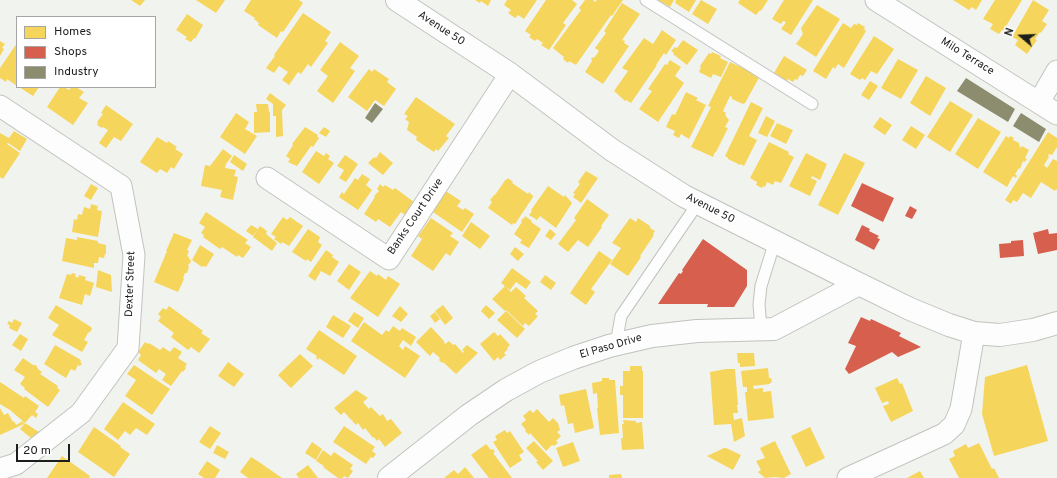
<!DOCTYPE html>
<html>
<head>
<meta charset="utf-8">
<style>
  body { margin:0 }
  #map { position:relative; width:1057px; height:478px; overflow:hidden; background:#f1f3ef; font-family:Overpass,sans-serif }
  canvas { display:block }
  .legend { position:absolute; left:16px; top:16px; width:140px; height:72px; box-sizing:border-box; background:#fff; border:1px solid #a4a5a4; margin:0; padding:5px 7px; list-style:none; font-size:12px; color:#1c1e1b }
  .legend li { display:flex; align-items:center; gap:8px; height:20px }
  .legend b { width:20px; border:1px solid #a4a5a4 }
  .north { position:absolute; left:1001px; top:16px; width:40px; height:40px; -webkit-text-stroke:3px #fff; paint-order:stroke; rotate:289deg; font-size:11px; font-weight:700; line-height:16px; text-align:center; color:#1c1e1b }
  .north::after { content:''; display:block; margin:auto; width:14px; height:18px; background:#1c1e1b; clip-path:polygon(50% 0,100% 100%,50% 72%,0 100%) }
  .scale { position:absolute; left:16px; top:444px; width:54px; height:18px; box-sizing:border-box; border:2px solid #1c1e1b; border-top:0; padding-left:5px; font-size:12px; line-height:14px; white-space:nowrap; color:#1c1e1b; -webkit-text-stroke:3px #fff; paint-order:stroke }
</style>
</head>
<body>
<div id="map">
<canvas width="1057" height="478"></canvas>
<ul class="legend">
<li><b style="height:11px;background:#f6d55c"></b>Homes</li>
<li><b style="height:11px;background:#d6604d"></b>Shops</li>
<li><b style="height:11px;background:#8c8c6e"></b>Industry</li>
</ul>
<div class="north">N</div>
<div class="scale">20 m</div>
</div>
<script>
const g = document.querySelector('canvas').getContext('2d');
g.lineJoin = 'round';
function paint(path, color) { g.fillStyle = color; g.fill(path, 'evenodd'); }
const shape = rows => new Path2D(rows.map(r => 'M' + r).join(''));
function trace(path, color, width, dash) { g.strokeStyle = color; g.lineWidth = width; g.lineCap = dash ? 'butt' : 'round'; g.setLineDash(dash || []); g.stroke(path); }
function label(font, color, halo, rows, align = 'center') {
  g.font = font + ' Overpass,sans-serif'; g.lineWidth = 4; g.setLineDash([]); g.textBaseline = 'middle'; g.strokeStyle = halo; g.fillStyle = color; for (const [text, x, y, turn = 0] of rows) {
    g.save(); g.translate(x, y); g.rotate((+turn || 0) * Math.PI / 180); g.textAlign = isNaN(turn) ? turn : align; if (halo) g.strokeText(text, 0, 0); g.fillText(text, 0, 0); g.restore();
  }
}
paint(shape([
  [131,0,145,0,140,6],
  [196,0,225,0,216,13],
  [251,0,299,0,303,3,283,32,281,31,277,38,258,25,259,23,254,19,255,18,244,11],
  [475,0,491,0,488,6,481,1,480,3],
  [507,0,537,0,524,19,518,15,515,18,508,13,511,10,504,5],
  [546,0,572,0,577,4,563,23,566,25,549,50,541,45,543,43,537,39,535,41,529,37,531,35,525,31],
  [585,0,593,0,595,2,597,0,623,0,612,16,611,15,576,65,569,61,568,63,563,59,564,57,553,48,581,10,579,8],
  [658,0,674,0,670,7],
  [676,0,696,0,689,12,675,3],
  [701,0,717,9,708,24,692,14],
  [740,0,768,0,761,11,760,10,756,15,738,3],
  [784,0,813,0,791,35,781,29,786,22,783,21,781,24,772,19],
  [953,0,982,0,976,10,972,7,969,10],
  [995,0,1022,0,1003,31,1002,30,999,34,990,29,993,24,983,19],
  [1033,0,1049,10,1042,21,1047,24,1041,33,1040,32,1035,39,1037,40,1027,54,1015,45,1018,40,1012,37],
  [622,3,640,14,622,40,625,41,624,43,629,46,603,84,585,72,592,61,591,59,593,57,594,58,599,51,595,48,606,33,604,31],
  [817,5,840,19,816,57,796,44,803,34,801,28],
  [303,13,331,32,325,41,328,43,311,67,308,64,301,74,298,72,289,85,282,80,288,72,279,66,274,73,266,68,275,56,274,55],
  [187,14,203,25,195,39,194,38,191,42,185,39,187,37,176,30],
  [843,23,851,28,854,24,857,25,858,23,865,27,864,29,866,31,844,68,838,64,835,69,833,67,826,79,813,71],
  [662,30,676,40,666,55,664,53,656,65,657,65,631,103,626,100,625,101,614,91,628,71,622,68,644,38,653,44],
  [874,36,894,49,877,74,871,71,865,80,862,78,860,80,850,74],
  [683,40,698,50,687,65,673,54,674,53,671,51,675,47,677,48],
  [0,41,5,44,2,48,4,49,0,56],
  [340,42,359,56,350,68,355,71,333,103,317,91,328,76,320,70],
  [17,43,17,86,7,79,6,82,0,78,0,68],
  [712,52,721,56,720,58,728,62,721,77,713,74,711,78,699,72,701,67,700,66,709,53,711,54],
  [784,56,807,70,803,76,800,75,797,80,795,79,793,82,788,79,787,81,774,73],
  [898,59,918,70,901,99,881,88],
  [670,60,681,67,675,76,684,83,658,122,639,109,652,91,648,89,665,64,667,65],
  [730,62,760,76,745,103,743,104,732,99,732,97,730,96,723,111,726,113,725,115,729,120,725,127,728,128,716,152,715,152,713,157,691,147,711,107,708,106],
  [369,69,372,72,374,69,389,79,387,82,396,89,384,106,375,100,367,111,348,97],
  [926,76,946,88,930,116,910,103],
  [870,81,878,86,869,100,861,95],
  [19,87,39,87,33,96],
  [60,87,64,87,69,90,71,87,76,87,84,92,79,98,88,103,73,125,47,107],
  [686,92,698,98,696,100,706,105,689,139,681,134,679,138,673,135,675,131,666,127,672,114,675,115],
  [270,93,286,105,282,110,283,136,276,137,276,116,273,116,273,104,266,99],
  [416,97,455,124,446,136,449,138,438,151,436,149,434,152,416,140,417,137,407,130,409,122,405,119,408,116,404,114],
  [950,101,973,115,950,152,927,137],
  [751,102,763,108,749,136,757,140,744,166,741,164,740,165,728,159,728,158,725,156],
  [256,104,268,104,269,112,270,112,270,132,254,133,254,112,257,112],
  [106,105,133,124,121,141,114,137,106,148,99,143,108,130,103,127,102,128,97,125,98,123,97,122,103,114,101,113],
  [236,113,249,122,245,129,257,136,245,154,220,137],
  [766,116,775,121,767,137,758,133],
  [880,117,892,125,885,135,873,127],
  [978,118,1001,132,978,169,955,154],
  [777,123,793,130,786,144,770,136],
  [911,126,925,135,916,149,902,140],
  [305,127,318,135,317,136,319,138,313,147,311,146,297,166,288,162,290,159,286,156,293,145,292,144],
  [324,127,330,131,326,137,319,133],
  [14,131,27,139,20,151,8,143,7,144,20,153,3,179,0,177,0,133,9,138],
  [1048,132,1057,138,1057,147,1052,155,1049,154,1048,156,1049,157,1044,165,1047,168,1053,159,1057,161,1057,190,1056,189,1055,191,1041,182,1031,198,1023,193,1017,202,1013,200,1011,204,1005,200],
  [1006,136,1009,138,1010,136,1014,138,1013,140,1019,143,1020,148,1022,146,1029,150,1025,158,1027,159,1025,162,1023,161,1020,169,1019,168,1015,174,1017,176,1016,178,1013,176,1007,187,983,172],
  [157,137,167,143,168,141,177,147,175,149,183,154,174,169,171,167,167,173,160,169,157,173,140,162],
  [769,142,789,152,788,154,794,157,781,183,775,181,773,185,767,182,765,187,763,186,762,188,756,185,757,182,750,178],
  [223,149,232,156,226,164,225,168,236,170,234,176,238,177,233,200,220,197,222,190,201,186,205,165,210,166],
  [316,151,324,156,326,153,330,156,328,159,334,163,319,184,302,172],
  [380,152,393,163,383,175,368,163,374,157,376,158],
  [806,153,827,164,820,180,812,176,811,178,817,181,810,196,789,186],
  [844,153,865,163,838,215,818,205],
  [234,155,247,164,243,171,230,162],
  [345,155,358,164,346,182,339,178,344,170,337,166],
  [586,171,598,178,581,203,573,197,575,194,573,193,580,184,578,182],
  [362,174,370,179,366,185,372,190,358,210,339,197,342,192,344,194,355,178,358,180],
  [508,178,513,182,512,183,528,194,529,192,533,196,533,197,515,224,513,223,512,225,488,208,492,202,490,200,495,194,495,195,506,179,507,180],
  [91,184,98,188,91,200,84,196],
  [380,184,383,187,385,185,393,190,395,188,414,202,405,215,401,212,390,227,378,219,376,222,364,214,375,197,374,196,379,191,377,189],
  [548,186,564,197,565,195,572,203,556,228,540,216,537,220,529,215,532,211,531,210],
  [444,190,461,201,457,206,463,210,465,208,474,214,462,232,430,210],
  [587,199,609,215,601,226,602,227,588,247,578,240,568,252,558,244,576,220,574,218],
  [91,204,98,206,97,210,102,211,98,237,72,232,74,219,77,220,78,214,82,215,84,207,90,209],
  [206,212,248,240,245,243,251,247,243,258,238,255,237,257,222,247,220,249,203,237,204,235,201,233,205,227,199,223],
  [525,216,532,221,531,222,541,229,529,248,520,243,522,240,514,234,522,222,521,221,523,218,524,219],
  [283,217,287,220,290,217,303,226,289,246,282,242,281,244,274,239,276,237,271,234],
  [431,218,453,233,450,236,459,242,450,256,446,253,433,271,411,256,422,239,418,236],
  [630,218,636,222,638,218,650,226,650,228,655,231,653,234,654,235,640,256,641,257,628,276,610,264,621,248,612,243],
  [471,222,490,236,480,249,462,236],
  [251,225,258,229,253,236,246,231],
  [260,226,267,231,266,234,277,243,272,251,253,237],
  [308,229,320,237,318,242,322,245,311,262,307,259,306,261,292,252],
  [550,229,556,234,551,240,545,236],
  [174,233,192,240,187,250,189,251,187,256,189,257,189,259,191,260,190,264,189,263,188,266,189,267,187,273,185,273,183,278,184,279,178,292,154,282,167,251,166,251],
  [77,237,98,241,98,243,106,245,106,254,105,254,104,258,99,257,98,263,94,263,94,268,62,261,66,238,77,240],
  [200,245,214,254,206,267,203,266,202,267,192,260],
  [515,247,524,254,518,261,510,254],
  [326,250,333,255,332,257,339,262,330,276,321,271,315,281,308,276],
  [599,251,612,260,591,289,595,292,586,305,570,293],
  [349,264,361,272,349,290,337,281],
  [512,268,531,282,526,289,516,282,510,290,501,283],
  [98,270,111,275,112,292,96,287],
  [370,271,377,276,378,274,386,280,388,276,400,284,378,317,350,298],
  [72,273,76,274,75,276,78,278,79,275,86,277,85,280,94,283,90,296,85,294,82,305,59,298,67,274,71,275],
  [545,275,556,283,551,290,540,282],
  [505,286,511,292,516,287,526,296,524,298,538,311,535,314,538,316,529,326,525,323,523,326,506,310,508,308,505,311,492,299],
  [56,305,91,327,92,329,90,332,88,333,84,340,88,342,82,352,52,335,59,325,48,318],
  [443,305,453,318,445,325,435,311],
  [486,305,495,313,489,319,481,311],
  [169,306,203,331,201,333,210,339,199,353,191,347,188,350,171,337,174,333,158,321,161,317,158,314,163,308,166,310],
  [400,306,408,314,401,322,392,316],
  [506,311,525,329,517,338,497,320],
  [354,312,364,318,358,328,348,321],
  [435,312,440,319,435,323,430,316],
  [333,315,351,326,343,338,326,327],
  [14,319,22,323,17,332,9,328,10,325,7,324,9,321,12,323],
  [364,322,382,335,386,330,389,332,393,326,400,331,402,328,416,337,411,346,403,340,399,346,403,350,405,346,420,356,405,378,351,341],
  [431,327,444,341,444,342,445,344,449,341,453,345,455,344,463,353,464,351,462,350,467,345,478,353,456,374,443,362,442,363,439,360,440,358,433,352,430,356,416,342],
  [319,330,357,356,344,375,319,358,318,360,316,358,317,356,306,349],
  [494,332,498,336,500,334,510,345,507,348,508,349,504,353,506,355,500,360,498,357,494,361,480,344],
  [20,334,28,339,21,351,12,345],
  [145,342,148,344,149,343,160,350,163,347,170,352,174,347,182,352,178,358,187,364,185,367,186,368,183,372,182,371,171,386,162,380,166,374,159,369,156,373,138,360,141,355,138,352],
  [55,345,81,360,80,362,82,363,80,366,78,365,75,371,71,369,66,378,44,364],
  [737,353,754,353,755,366,740,367,740,363,738,363],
  [300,354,313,366,291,388,278,375],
  [23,358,33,365,36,365,38,369,42,372,40,374,58,386,57,388,60,390,48,407,24,389,25,388,20,384,25,377,14,370],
  [228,362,244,374,234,387,218,376],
  [134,365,170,389,152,415,125,396,136,380,127,374],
  [1027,365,1048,441,994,456,982,414,985,377],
  [630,366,642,366,642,371,643,371,643,418,623,418,623,395,620,395,620,386,623,386,623,371,630,371],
  [768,368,769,378,771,378,772,382,770,383,770,384,753,386,754,389,763,388,763,392,771,391,774,418,748,421,745,392,747,392,747,387,743,387,741,371],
  [726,369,735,369,738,405,737,405,738,413,733,413,734,420,742,418,745,436,734,442,731,424,714,425,710,372],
  [602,378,609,378,609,380,615,380,619,433,600,435,597,408,598,408,597,393,593,394,592,383,602,381],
  [897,378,900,384,902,383,913,411,891,422,883,406,889,404,888,401,882,403,875,388],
  [0,382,24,398,25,396,39,406,35,412,38,414,36,418,32,415,25,423,10,410,0,404],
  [586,389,594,428,575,433,573,423,568,424,564,405,561,406,559,395],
  [356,390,368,398,363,402,369,409,371,407,380,416,383,414,387,421,391,419,402,433,385,447,379,439,377,441,374,437,373,438,365,428,363,430,358,423,356,425,344,412,341,415,334,408],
  [123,402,155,424,147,435,136,428,130,435,125,431,118,440,104,429],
  [0,408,4,415,8,413,13,422,14,421,16,425,23,421,24,424,0,435],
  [537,409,549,422,553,418,558,423,560,430,557,432,561,436,556,441,558,443,554,446,552,445,546,451,530,433,529,435,525,431,526,430,521,424,526,420,523,416,530,410,533,413],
  [623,420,636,421,636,423,642,422,644,449,622,450,621,438,623,438,622,424,624,424],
  [25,423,39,432,31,438,20,429],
  [210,426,221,433,210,449,199,442],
  [344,426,375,447,372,451,376,454,373,458,371,457,366,464,333,442],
  [94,427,121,446,120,447,130,454,114,477,78,452],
  [810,427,825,458,806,467,791,436],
  [505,430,507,433,510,431,524,452,519,455,522,460,510,468,493,442,497,440,495,436],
  [534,441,553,461,543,470,536,462,538,461,526,448],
  [775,441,791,474,784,478,775,477,765,478,758,472,761,470,756,461,765,458,760,448],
  [312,442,322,449,316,460,305,453],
  [573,442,580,461,563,467,556,448],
  [979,443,992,469,994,468,999,478,959,478,949,459,955,456,953,451,966,444,968,448],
  [486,444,491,450,493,449,495,452,493,453,512,478,489,478,471,455],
  [217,445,229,452,225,459,213,453],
  [724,448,726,448,741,455,733,470,707,456],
  [323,450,331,456,334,452,353,465,350,469,353,471,348,478,344,476,343,478,338,478,323,467,324,466,316,461],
  [62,456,90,476,89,478,47,478],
  [251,457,259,462,282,478,248,478,240,472],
  [207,461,220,470,215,478,204,478,198,474],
  [308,465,318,478,299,478,296,474],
  [465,467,474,478,444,478,454,470,458,474],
  [920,471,924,478,907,478],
  [621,474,622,478,609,478,609,475]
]), '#f6d55c');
paint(shape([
  [862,183,894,198,883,222,851,206],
  [910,206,917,210,912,219,905,216],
  [862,225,870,229,869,231,879,236,877,238,880,239,874,250,855,240],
  [1048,229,1049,234,1057,233,1057,250,1038,254,1033,233],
  [703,239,747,270,747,286,734,307,707,307,708,304,658,304,679,273,681,274,683,271,682,270],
  [1023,240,1024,256,1000,258,999,244,1011,243,1011,241],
  [861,317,870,321,871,319,901,333,899,336,921,347,898,357,892,352,849,374,845,369,856,346,848,343]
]), '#d6604d');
paint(shape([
  [966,78,1015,109,1008,122,957,91],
  [375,103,383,109,372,123,365,118],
  [1021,113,1046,129,1039,142,1013,126]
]), '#8c8c6e');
const service = shape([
  [646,0,812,104],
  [761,329,759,304,761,286,775,241],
  [616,344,621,316,698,203]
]);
const minor = shape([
  [876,0,1057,114],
  [1039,102,1057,71],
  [0,106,121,186,134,255,128,348,81,413,16,464,0,469],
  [267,178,389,259,510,74],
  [848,478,944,434,954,425,961,409,974,333]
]);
const tertiary = shape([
  [397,0,510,74,612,150,684,196,859,284,910,309,949,325,974,333,1000,335,1033,330,1057,323],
  [389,478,469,415,506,390,539,372,573,358,609,346,652,336,697,331,774,329,859,284]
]);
trace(service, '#c1c3bf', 13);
trace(minor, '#c1c3bf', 23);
trace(tertiary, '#c1c3bf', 24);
trace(service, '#fdfdfd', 11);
trace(minor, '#fdfdfd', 21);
trace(tertiary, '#fdfdfd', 22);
label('11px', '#1c1e1b', '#fff', [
  ["Avenue 50",441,29,33],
  ["Milo Terrace",967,57,32],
  ["Avenue 50",710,209,27],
  ["Banks Court Drive",416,217,-56],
  ["Dexter Street",131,284,-88],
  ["El Paso Drive",611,347,-16]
]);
</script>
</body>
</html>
